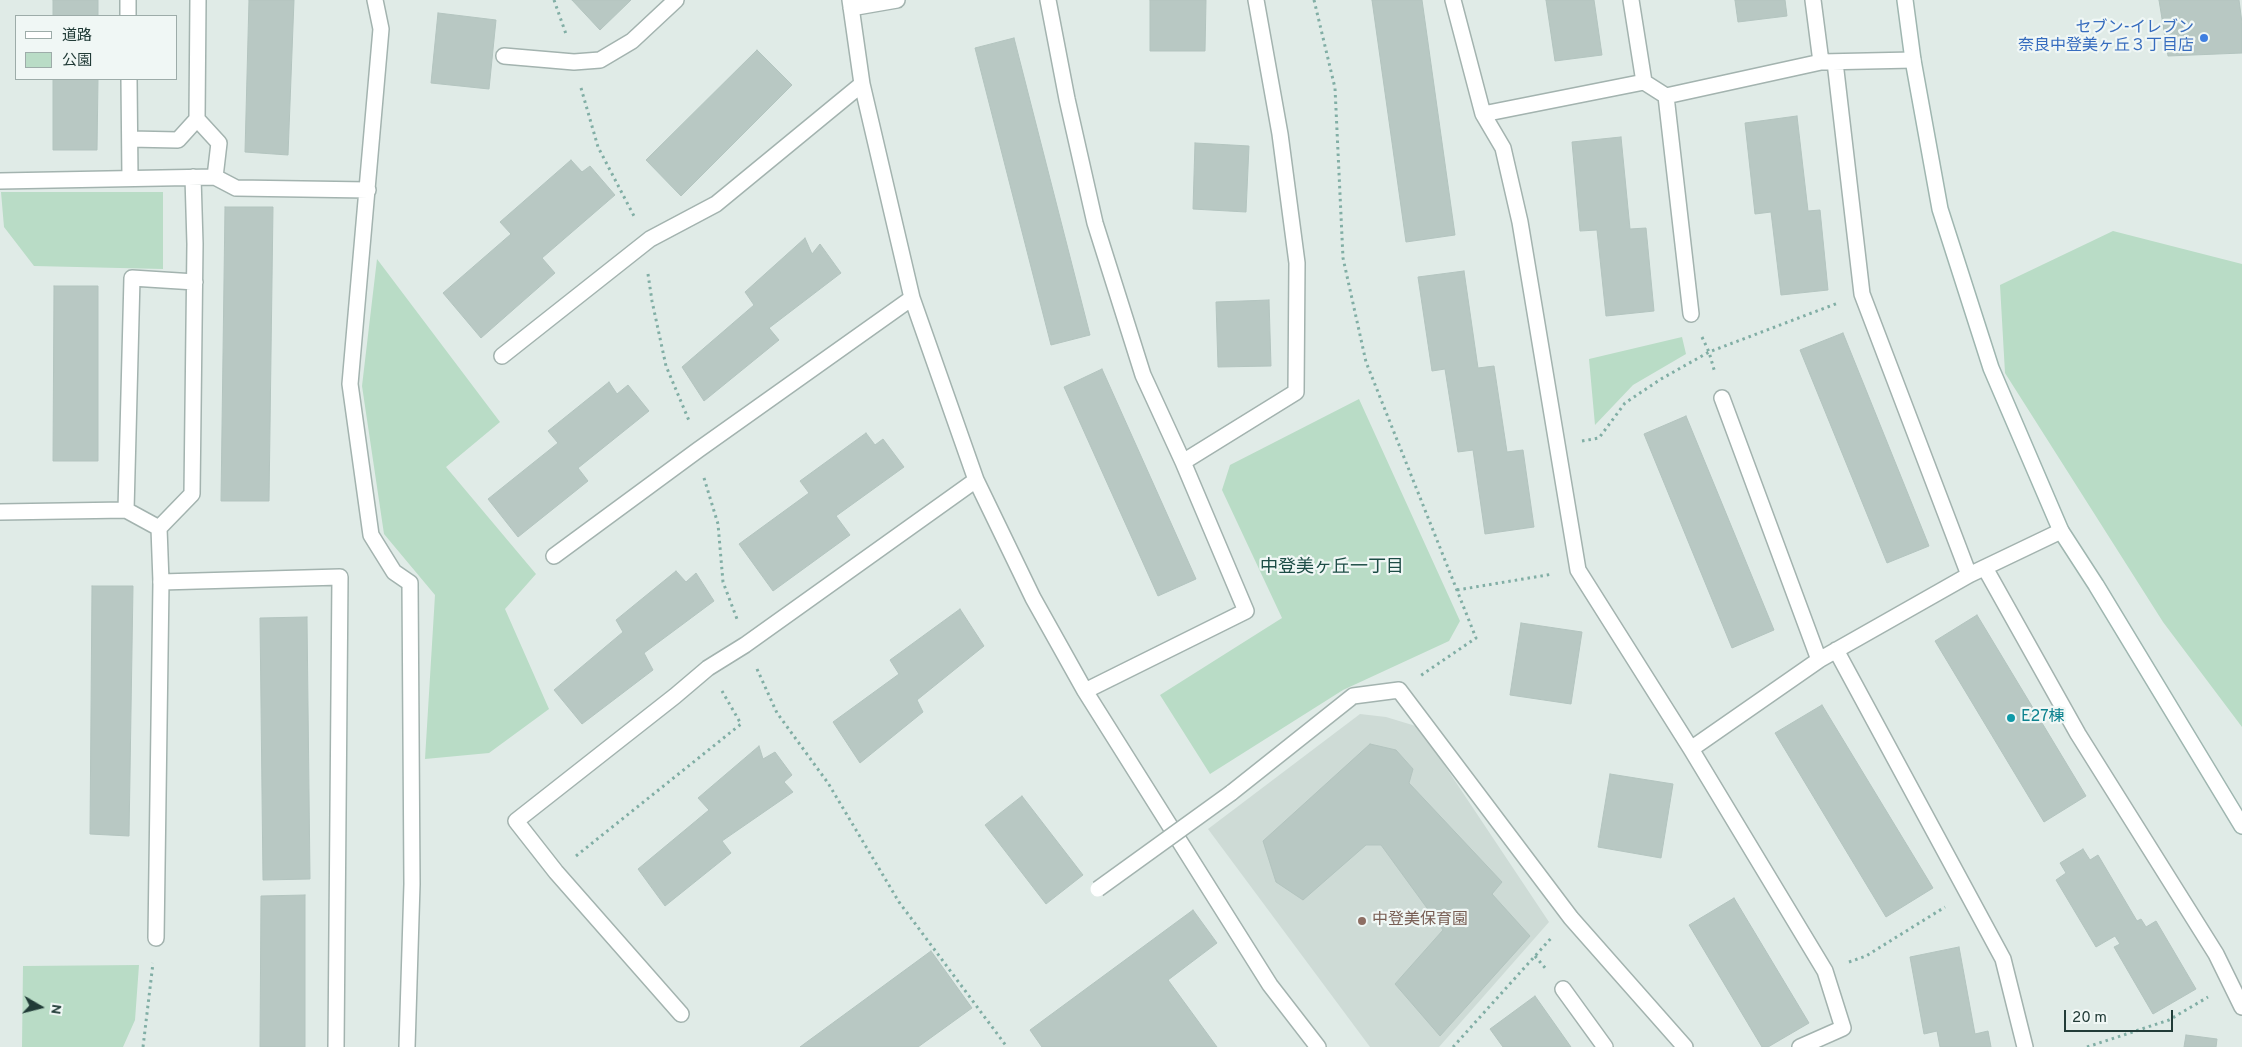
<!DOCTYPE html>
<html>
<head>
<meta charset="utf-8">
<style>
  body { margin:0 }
  #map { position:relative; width:2242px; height:1047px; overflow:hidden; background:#e0ebe7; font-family:Overpass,"Noto Sans JP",sans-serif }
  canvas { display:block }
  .legend { position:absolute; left:15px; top:15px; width:162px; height:65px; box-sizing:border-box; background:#f0f7f5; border:1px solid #9daca9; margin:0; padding:6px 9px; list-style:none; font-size:15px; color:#213b37 }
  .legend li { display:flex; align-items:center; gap:10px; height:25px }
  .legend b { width:25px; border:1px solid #9daca9 }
  .north { position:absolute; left:15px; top:982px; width:50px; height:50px; -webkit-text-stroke:4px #f0f7f5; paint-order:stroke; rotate:98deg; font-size:14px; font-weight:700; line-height:20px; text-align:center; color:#213b37 }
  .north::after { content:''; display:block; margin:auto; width:18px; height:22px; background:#213b37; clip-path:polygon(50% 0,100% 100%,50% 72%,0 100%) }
  .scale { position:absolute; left:2064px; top:1010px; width:109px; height:22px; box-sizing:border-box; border:2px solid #213b37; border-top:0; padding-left:6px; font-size:15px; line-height:18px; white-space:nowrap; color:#213b37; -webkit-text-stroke:4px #f0f7f5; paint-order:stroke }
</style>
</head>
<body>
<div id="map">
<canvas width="2242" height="1047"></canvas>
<ul class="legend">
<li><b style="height:6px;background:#fff"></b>道路</li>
<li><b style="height:14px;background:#b9dcc6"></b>公園</li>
</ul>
<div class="north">N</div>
<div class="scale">20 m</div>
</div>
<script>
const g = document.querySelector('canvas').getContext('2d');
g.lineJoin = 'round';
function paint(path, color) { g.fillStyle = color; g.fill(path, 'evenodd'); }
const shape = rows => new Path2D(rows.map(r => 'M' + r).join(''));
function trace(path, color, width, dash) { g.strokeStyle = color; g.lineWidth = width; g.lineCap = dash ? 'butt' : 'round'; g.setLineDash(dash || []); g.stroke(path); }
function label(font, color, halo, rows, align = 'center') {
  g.font = font + ' Overpass,"Noto Sans JP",sans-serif'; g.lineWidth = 4.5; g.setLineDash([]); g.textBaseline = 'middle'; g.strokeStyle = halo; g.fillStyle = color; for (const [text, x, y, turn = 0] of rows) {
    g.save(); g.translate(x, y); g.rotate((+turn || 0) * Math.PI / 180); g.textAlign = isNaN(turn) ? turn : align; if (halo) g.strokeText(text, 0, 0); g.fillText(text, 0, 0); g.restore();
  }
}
paint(shape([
  [1360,714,1386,717,1419,727,1549,922,1439,1047,1370,1047,1208,829]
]), '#cedbd6');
paint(shape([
  [1,192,163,192,163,269,34,266,4,227],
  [2113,231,2242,264,2242,727,2163,622,2005,373,2000,285],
  [377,259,500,422,446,467,536,574,505,609,549,709,489,753,425,759,435,595,384,534,362,386],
  [1682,337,1686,354,1633,385,1595,425,1589,359],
  [1359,399,1460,621,1449,641,1343,690,1210,774,1160,695,1282,618,1222,490,1230,465],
  [139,965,135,1020,123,1047,22,1047,23,966]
]), '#b9dcc6');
const building = shape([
  [53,0,98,0,98,16,53,16,53,0],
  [249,0,294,0,288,155,245,152,249,0],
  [572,0,631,0,600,30,572,0],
  [1150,0,1206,0,1205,51,1150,51,1150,0],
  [1372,0,1422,0,1455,235,1406,242,1372,0],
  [1546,0,1594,0,1602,55,1555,61,1546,0],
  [1735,0,1785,0,1787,16,1738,22,1735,0],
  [2159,0,2239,0,2242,23,2242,53,2168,56,2159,0],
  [438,13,496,20,489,89,431,83,438,13],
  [1014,38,1090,335,1051,345,975,48,1014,38],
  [757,50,792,85,681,196,646,160,757,50],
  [53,79,98,79,97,150,53,150,53,79],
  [1797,116,1808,211,1820,210,1828,290,1781,295,1771,212,1755,214,1745,123,1797,116],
  [1621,137,1630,229,1646,228,1654,311,1606,316,1597,230,1580,231,1572,142,1621,137],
  [1195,143,1249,146,1246,212,1193,209,1195,143],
  [571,160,582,172,590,166,615,195,542,258,555,273,481,338,443,293,511,234,500,222,571,160],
  [225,207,273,207,269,501,221,501,225,207],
  [805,238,812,254,820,244,841,273,769,328,779,340,704,401,682,367,754,305,745,292,805,238],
  [1464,271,1478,368,1494,366,1507,452,1523,450,1534,527,1485,534,1473,450,1458,452,1445,369,1432,371,1418,277,1464,271],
  [54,286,98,286,98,461,53,461,54,286],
  [1269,300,1271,366,1218,367,1216,302,1269,300],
  [1843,333,1929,546,1887,563,1800,350,1843,333],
  [1102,369,1196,579,1158,596,1064,387,1102,369],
  [609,382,617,394,628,385,649,411,578,468,588,481,518,537,488,499,558,443,548,431,609,382],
  [1686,416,1774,630,1732,648,1644,434,1686,416],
  [866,433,875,445,883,439,904,467,836,516,850,535,773,591,739,544,809,493,800,481,866,433],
  [676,571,686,582,696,573,714,601,644,653,653,670,582,724,554,690,623,632,616,620,676,571],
  [92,586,133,586,129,836,90,834,92,586],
  [960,609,984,646,917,700,923,712,860,763,833,722,899,674,890,660,960,609],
  [1977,615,2086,796,2044,822,1935,641,1977,615],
  [307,617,310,879,263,880,260,618,307,617],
  [1521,623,1582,632,1571,704,1510,695,1521,623],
  [1822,705,1933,888,1886,917,1775,733,1822,705],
  [1370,744,1396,750,1413,769,1409,783,1502,882,1492,894,1530,936,1440,1036,1395,984,1443,930,1381,845,1366,845,1303,900,1276,882,1263,841,1370,744],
  [759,746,763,759,775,752,792,775,784,782,793,792,722,841,731,853,665,906,638,869,709,810,698,798,759,746],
  [1610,774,1673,784,1661,858,1598,847,1610,774],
  [1022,796,1083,875,1046,904,985,825,1022,796],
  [2083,849,2090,860,2098,855,2137,921,2141,919,2146,927,2156,921,2196,989,2153,1014,2114,947,2120,944,2115,936,2096,947,2056,880,2066,873,2060,863,2083,849],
  [305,895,305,1047,260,1047,261,896,305,895],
  [1734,898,1809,1023,1768,1047,1762,1047,1689,925,1734,898],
  [1193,910,1217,943,1168,980,1217,1047,1042,1047,1030,1030,1193,910],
  [1959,947,1975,1034,1988,1031,1991,1047,1940,1047,1937,1031,1924,1034,1910,957,1959,947],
  [931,951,972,1008,918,1047,800,1047,931,951],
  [1535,996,1571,1047,1503,1047,1490,1029,1535,996],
  [2186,1035,2217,1039,2216,1047,2184,1047,2186,1035]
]);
paint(building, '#b8c8c3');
trace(building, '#b3c4bf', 1);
const lane = shape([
  [156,938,161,582]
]);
const street = shape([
  [128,0,128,16],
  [375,0,381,29,350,384,371,535,394,572,410,583,412,884,407,1047],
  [850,0,862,84,912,298,976,480,1033,598,1085,691,1270,985,1318,1047],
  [1048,0,1067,99,1095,223,1143,375,1183,462,1246,611,1085,691],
  [1453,0,1483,114,1644,82,1666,96,1821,62,1913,60],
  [1631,0,1644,82],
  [1813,0,1821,62],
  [851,8,897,0],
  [504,56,574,62,600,60,632,41,676,0],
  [1835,62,1862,294,1969,575],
  [129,79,130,178],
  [1666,96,1691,314],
  [1483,114,1503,148,1520,222,1578,570,1691,749,1825,971,1843,1028,1800,1047],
  [197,119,219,143,215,177],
  [130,139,178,140,197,119,198,0],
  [0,181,215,177,236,188,368,190],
  [502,356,650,239,716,204,862,84],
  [1722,398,1819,660],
  [1183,462,1296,392,1297,263,1280,134,1256,0],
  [126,510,132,278,195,282],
  [0,512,126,510,159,528,161,582,340,577,336,1047],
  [159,528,192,494,195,244,193,177],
  [554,556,698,450,912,298],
  [1985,568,2078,734,2216,954,2242,1007],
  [1836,650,2003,959,2025,1047],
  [1691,749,1819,660,1969,575,2061,531],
  [1231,793,1353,696,1399,690,1571,918,1685,1047],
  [1563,989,1605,1047],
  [681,1014,556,872,516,821,675,696,708,668,745,645,976,480]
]);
const secondary = shape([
  [1905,0,1913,60,1940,209,1991,368,2061,531,2096,585,2242,826]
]);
trace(lane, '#a3b3af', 18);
trace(street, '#a3b3af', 18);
trace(secondary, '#9fb6b0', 18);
trace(shape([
  [554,0,566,34],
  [1314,0,1335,88,1343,258,1366,362,1476,638,1420,676],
  [581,88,598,147,635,218],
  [648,274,652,301,666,366,690,423],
  [1702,337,1709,352,1715,373],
  [1582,441,1599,438,1625,403,1661,379,1709,352,1838,303],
  [704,478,718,524,723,582,737,619],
  [1457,590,1553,574],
  [757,669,777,713,828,783,899,902,1007,1047],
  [576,856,741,724,722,691],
  [1535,956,1546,969],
  [1849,962,1866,956,1945,907],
  [143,1047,153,963],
  [1453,1047,1553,936],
  [2087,1047,2169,1020,2208,997]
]), '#81aea5', 3, [2.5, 4]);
trace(lane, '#fff', 15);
trace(street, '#fff', 15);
trace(secondary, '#fff', 15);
const streetBridge = shape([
  [1098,889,1231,793]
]);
trace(streetBridge, '#a3b3af', 18, []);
trace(streetBridge, '#fff', 15);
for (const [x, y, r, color] of [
  [2204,38,5,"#3f7fe0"],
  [2011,718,5,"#0f9aa8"],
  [1362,921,5,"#8d6e63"]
]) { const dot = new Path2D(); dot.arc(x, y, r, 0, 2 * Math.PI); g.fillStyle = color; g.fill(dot); trace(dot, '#f0f7f5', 2); }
label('16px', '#366cbe', '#f0f7f5', [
  ["セブン-イレブン",2194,29],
  ["奈良中登美ヶ丘３丁目店",2194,47]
], 'right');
label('16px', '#0d838f', '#f0f7f5', [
  ["E27棟",2021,718]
], 'left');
label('16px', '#785e54', '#f0f7f5', [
  ["中登美保育園",1372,921]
], 'left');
label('18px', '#1d4d46', '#f0f7f5', [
  ["中登美ヶ丘一丁目",1332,568]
]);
</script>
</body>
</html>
